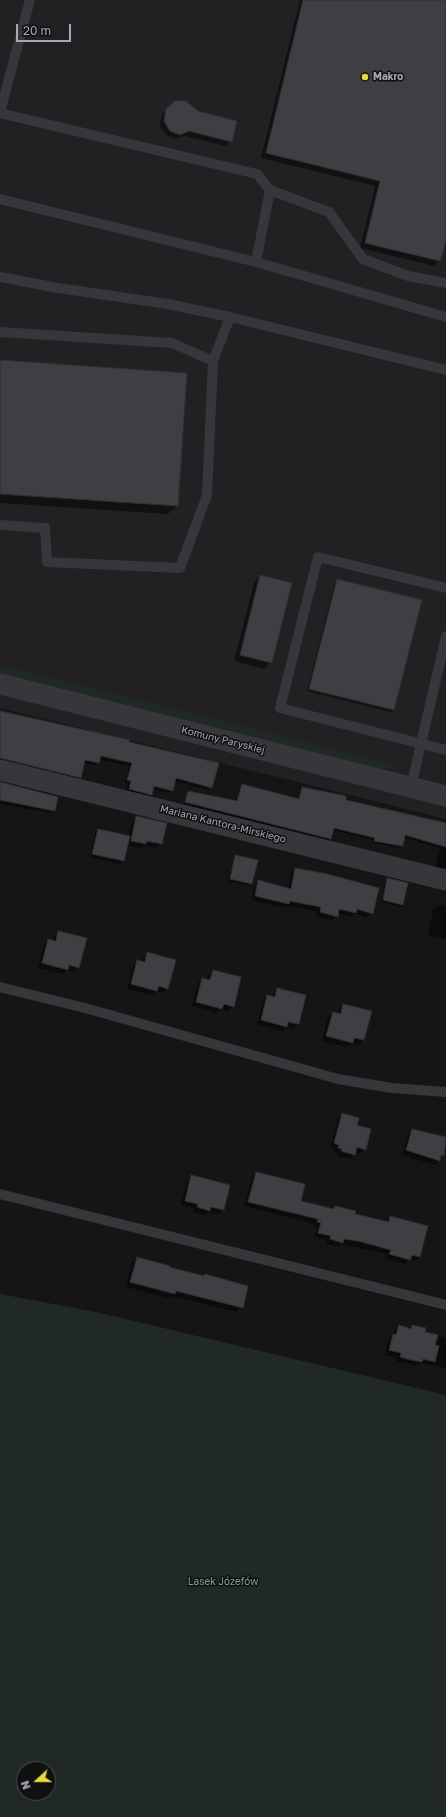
<!DOCTYPE html>
<html>
<head>
<meta charset="utf-8">
<style>
  body { margin:0 }
  #map { position:relative; width:446px; height:1817px; overflow:hidden; background:#151516; font-family:"Golos Text",sans-serif }
  canvas { display:block }
  .north { position:absolute; left:16px; top:1761px; width:40px; height:40px; box-sizing:border-box; background:#101011; border:1px solid #4c4d53; border-radius:50%; rotate:249deg; font-size:11px; font-weight:700; line-height:16px; text-align:center; color:#a7a8b6 }
  .north::after { content:''; display:block; margin:auto; width:14px; height:18px; background:#e7da3c; clip-path:polygon(50% 0,100% 100%,50% 72%,0 100%) }
  .scale { position:absolute; left:16px; top:24px; width:55px; height:18px; box-sizing:border-box; border:2px solid #a7a8b6; border-top:0; padding-left:5px; font-size:12px; line-height:14px; white-space:nowrap; color:#a7a8b6; -webkit-text-stroke:3px #101011; paint-order:stroke }
</style>
</head>
<body>
<div id="map">
<canvas width="446" height="1817"></canvas>
<div class="north">N</div>
<div class="scale">20 m</div>
</div>
<script>
const g = document.querySelector('canvas').getContext('2d');
g.lineJoin = 'round';
function paint(path, color) { g.fillStyle = color; g.fill(path, 'evenodd'); }
const shape = rows => new Path2D(rows.map(r => 'M' + r).join(''));
function trace(path, color, width, dash) { g.strokeStyle = color; g.lineWidth = width; g.lineCap = dash ? 'butt' : 'round'; g.setLineDash(dash || []); g.stroke(path); }
function label(font, color, halo, rows, align = 'center') {
  g.font = font + ' "Golos Text",sans-serif'; g.lineWidth = 3; g.setLineDash([]); g.textBaseline = 'middle'; g.strokeStyle = halo; g.fillStyle = color; for (const [text, x, y, turn = 0] of rows) {
    g.save(); g.translate(x, y); g.rotate((+turn || 0) * Math.PI / 180); g.textAlign = isNaN(turn) ? turn : align; if (halo) g.strokeText(text, 0, 0); g.fillText(text, 0, 0); g.restore();
  }
}
paint(shape([
  [0,0,446,0,446,819,0,708]
]), '#212123');
paint(shape([
  [0,665,396,765,392,768,380,769,0,673],
  [0,1294,96,1312,446,1395,446,1817,0,1817],
  [24,1769,48,1769,48,1793,24,1793]
]), '#212924');
paint(shape([
  [300,0,446,0,446,237,439,260,434,266,360,248,375,186,261,158],
  [167,110,231,141,226,146,184,136,175,139,166,135,160,126,162,114],
  [0,361,177,506,168,514,0,503],
  [260,576,271,662,264,669,234,661,254,583],
  [337,580,421,601,393,710,391,712,307,691,335,582],
  [0,712,128,742,211,787,208,790,174,781,172,790,169,793,152,789,151,795,148,798,126,792,128,784,125,783,129,766,99,759,95,765,84,763,80,777,77,780,0,761],
  [0,783,54,810,51,813,0,804],
  [242,785,298,800,300,790,302,788,345,801,446,824,446,871,435,868,440,848,404,838,399,848,373,843,373,840,332,830,330,839,328,841,184,805,186,795,189,792,236,802,240,787],
  [137,817,161,843,156,848,144,845,141,848,127,845,123,861,120,864,90,857,95,833,98,830,128,837,132,822],
  [236,856,252,883,249,885,228,881,234,858],
  [295,869,372,913,367,917,354,914,351,917,337,913,332,920,316,916,317,911,287,906,284,908,252,900,254,886,259,881,288,889,291,873],
  [388,879,402,905,400,907,381,902,386,881],
  [438,905,446,906,446,939,428,935,433,909],
  [59,932,78,967,74,972,67,970,63,974,38,968,44,944,48,940,53,941,54,937],
  [148,953,167,988,163,993,156,991,152,995,127,989,133,966,137,961,142,962,143,958],
  [213,971,233,1006,228,1011,221,1009,217,1013,192,1006,198,983,202,979,207,980,208,976],
  [278,989,305,996,298,1024,293,1029,286,1027,282,1031,257,1024,263,1001,267,996,272,997,273,994],
  [344,1005,370,1012,363,1040,359,1045,351,1043,347,1047,322,1041,328,1017,333,1013,338,1014,339,1010],
  [342,1115,365,1149,360,1154,355,1152,350,1159,337,1156,338,1153,334,1152,335,1149,330,1148,338,1119],
  [412,1130,445,1137,439,1160,434,1165,402,1155,408,1135],
  [256,1173,300,1202,332,1210,335,1207,354,1215,386,1223,391,1218,420,1256,415,1261,409,1260,405,1264,386,1259,387,1254,341,1244,338,1247,326,1244,327,1240,314,1237,317,1227,313,1226,314,1224,244,1206,252,1177],
  [191,1176,229,1186,223,1210,219,1215,208,1212,205,1215,193,1212,194,1208,181,1205,187,1181],
  [137,1258,168,1268,203,1277,205,1275,242,1307,237,1312,172,1296,169,1298,126,1287,132,1262],
  [399,1326,409,1329,413,1326,424,1333,446,1338,446,1368,419,1363,416,1366,396,1361,397,1358,385,1355,388,1340]
]), '#0007');
const building = shape([
  [303,0,446,0,446,241,440,261,365,243,380,181,266,153,303,0],
  [175,101,186,101,198,111,237,121,232,142,189,131,180,135,170,131,164,121,166,109,175,101],
  [0,360,187,373,178,506,0,494,0,360],
  [260,575,292,583,272,663,240,655,260,575],
  [337,579,422,600,394,710,309,689,337,579],
  [0,711,130,740,129,742,219,763,212,788,176,778,173,791,154,786,152,795,129,789,131,781,127,780,132,763,101,756,99,763,85,760,81,778,0,758,0,711],
  [0,782,58,797,55,811,0,800,0,782],
  [242,784,299,799,302,787,346,796,346,800,446,823,446,847,405,835,403,846,374,841,375,838,334,828,331,839,185,802,188,791,237,801,242,784],
  [136,816,167,823,162,844,147,841,146,844,131,841,136,816],
  [98,829,130,836,124,861,92,854,98,829],
  [235,855,258,860,252,884,230,879,235,855],
  [295,868,327,874,379,888,373,914,357,909,356,913,339,909,338,917,320,912,321,907,290,901,289,904,255,896,258,880,291,889,295,868],
  [387,878,408,883,403,905,383,900,387,878],
  [58,931,87,938,79,968,69,965,68,970,42,963,48,939,56,941,58,931],
  [147,952,176,960,168,989,159,986,157,991,131,984,137,960,145,962,147,952],
  [213,970,241,977,234,1007,224,1004,222,1009,196,1002,202,978,210,980,213,970],
  [277,988,306,995,299,1024,288,1022,287,1027,261,1020,267,995,275,997,277,988],
  [343,1004,372,1011,364,1040,354,1038,353,1043,326,1036,333,1012,341,1014,343,1004],
  [342,1113,359,1118,357,1125,371,1129,366,1150,357,1147,355,1155,341,1151,342,1149,338,1148,339,1145,334,1143,342,1113],
  [412,1129,446,1137,444,1156,441,1155,440,1161,406,1150,412,1129],
  [256,1172,305,1184,301,1201,334,1209,335,1206,356,1211,355,1214,389,1222,390,1216,428,1226,420,1257,412,1255,410,1260,389,1254,391,1250,358,1241,344,1239,343,1243,330,1239,331,1236,318,1233,321,1223,317,1222,318,1219,248,1202,256,1172],
  [191,1175,230,1185,224,1210,211,1207,210,1211,197,1207,198,1204,185,1201,191,1175],
  [137,1257,170,1266,169,1267,204,1276,205,1274,248,1286,243,1308,176,1291,175,1294,130,1282,137,1257],
  [399,1325,411,1329,412,1325,426,1328,425,1332,438,1335,435,1345,439,1346,435,1362,423,1359,422,1362,411,1360,400,1357,401,1353,389,1350,393,1334,396,1335,399,1325]
]);
paint(building, '#3f3f43');
trace(building, '#302f32', 1);
trace(shape([
  [0,112,30,0],
  [0,113,257,174,270,190,329,212,363,259,408,276,446,283],
  [0,199,256,262,446,317],
  [256,262,270,190],
  [0,277,58,288,168,304,230,317,446,370],
  [0,332,172,343,213,361],
  [0,525,45,528,47,562,180,568,207,495,213,361,230,317],
  [446,588,318,557,280,708,446,750],
  [411,787,446,636],
  [0,987,85,1008,338,1079,392,1088,446,1092],
  [0,1194,446,1305]
]), '#36363b', 10);
trace(shape([
  [0,684,446,796],
  [0,770,446,880]
]), '#36363b', 21);
for (const [x, y, r, color] of [
  [365,77,4,"#e7da3c"]
]) { const dot = new Path2D(); dot.arc(x, y, r, 0, 2 * Math.PI); g.fillStyle = color; g.fill(dot); trace(dot, '#101011', 1.5); }
label('bold 10px', '#a7a8b6', '#101011', [
  ["Makro",373,77]
], 'left');
label('10px', '#a7a8b6', '#101011', [
  ["Komuny Paryskiej",223,740,14],
  ["Mariana Kantora-Mirskiego",223,824,14]
]);
label('10px', '#7fa08a', '#101011', [
  ["Lasek Józefów",223,1582]
]);
</script>
</body>
</html>
